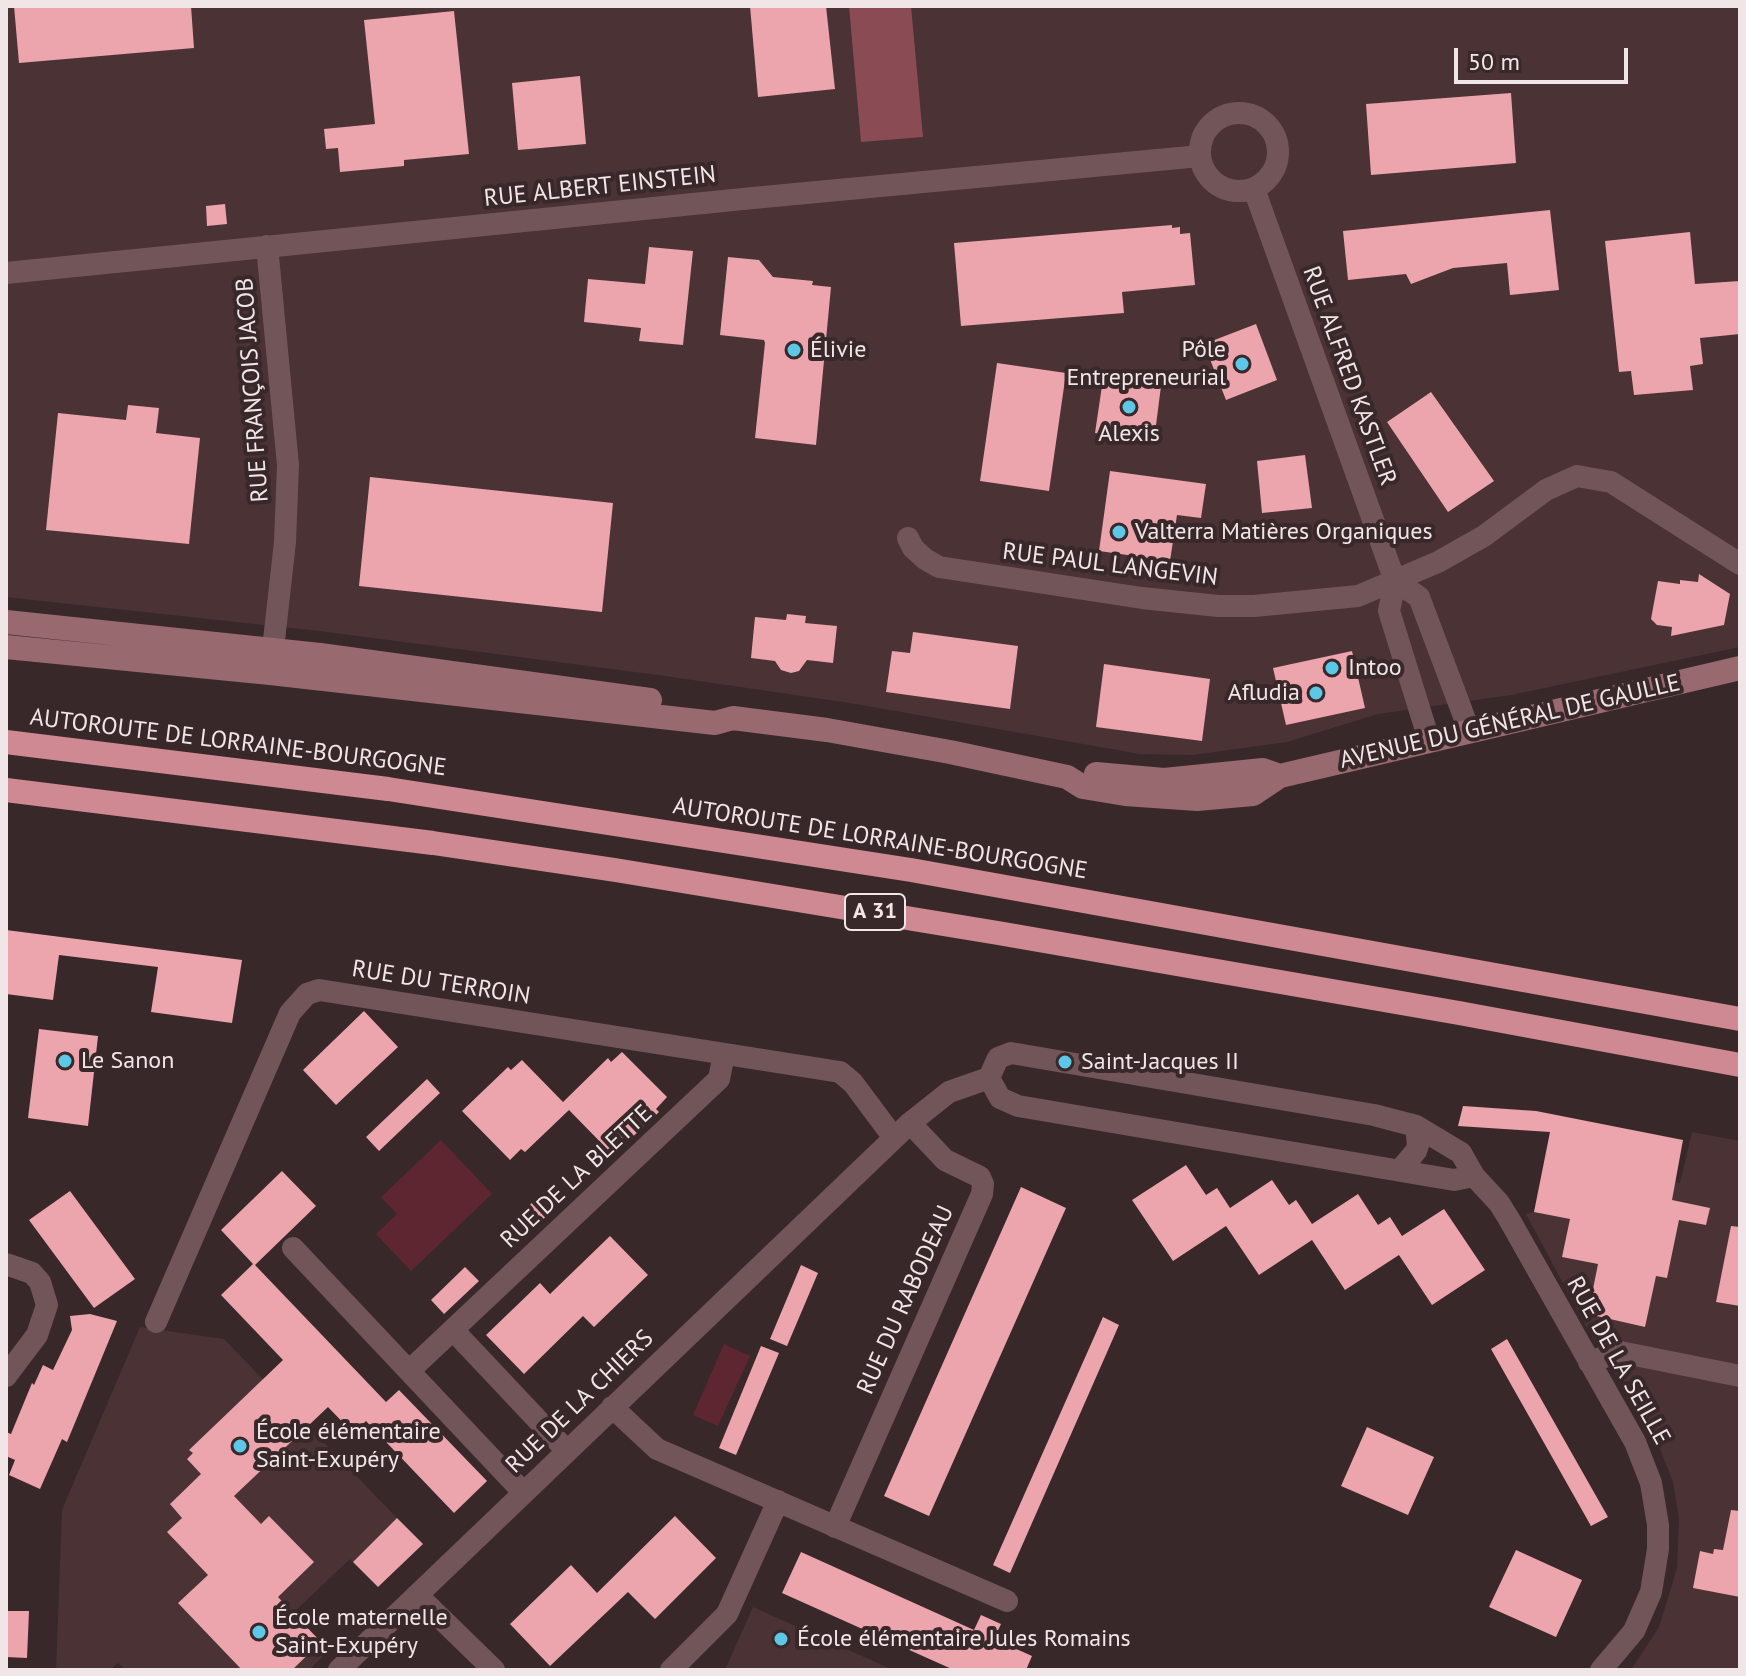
<!DOCTYPE html>
<html>
<head>
<meta charset="utf-8">
<style>
  body { margin:0 }
  #map { position:relative; width:1746px; height:1676px; overflow:hidden; background:#39282a; font-family:"PT Sans",sans-serif }
  canvas { display:block }
  .frame { position:absolute; inset:0; border:8px solid #f1e6e7; pointer-events:none }
  .scale { position:absolute; left:1454px; top:48px; width:174px; height:36px; box-sizing:border-box; border:4px solid #f1e6e7; border-top:0; padding-left:10px; font-size:24px; line-height:28px; white-space:nowrap; color:#f1e6e7; -webkit-text-stroke:6px #39282a; paint-order:stroke }
</style>
</head>
<body>
<div id="map">
<canvas width="1746" height="1676"></canvas>
<div class="frame"></div>
<div class="scale">50 m</div>
</div>
<script>
const g = document.querySelector('canvas').getContext('2d');
g.lineJoin = 'round';
function paint(path, color) { g.fillStyle = color; g.fill(path, 'evenodd'); }
const shape = rows => new Path2D(rows.map(r => 'M' + r).join(''));
function trace(path, color, width, dash) { g.strokeStyle = color; g.lineWidth = width; g.lineCap = dash ? 'butt' : 'round'; g.setLineDash(dash || []); g.stroke(path); }
function label(font, color, halo, rows, align = 'center') {
  g.font = font + ' "PT Sans",sans-serif'; g.lineWidth = 8; g.setLineDash([]); g.textBaseline = 'middle'; g.strokeStyle = halo; g.fillStyle = color; for (const [text, x, y, turn = 0] of rows) {
    g.save(); g.translate(x, y); g.rotate((+turn || 0) * Math.PI / 180); g.textAlign = isNaN(turn) ? turn : align; if (halo) g.strokeText(text, 0, 0); g.fillText(text, 0, 0); g.restore();
  }
}
paint(shape([
  [6,6,1740,6,1740,647,1511,695,1378,714,1287,742,1193,755,1140,754,850,703,658,675,319,631,6,597],
  [1692,1132,1740,1141,1740,1670,1631,1670,1659,1627,1677,1568,1679,1519,1673,1482,1658,1444,1588,1330,1526,1214,1534,1212,1546,1156,1680,1183],
  [140,1327,224,1339,397,1518,353,1562,350,1559,293,1613,320,1642,325,1637,334,1646,309,1670,126,1670,118,1663,110,1670,56,1670,62,1510],
  [753,1607,893,1670,725,1670]
]), '#4a3235');
paint(shape([
  [441,1140,492,1194,411,1271,376,1234,397,1214,381,1197],
  [724,1344,750,1356,718,1426,693,1415]
]), '#5e2631');
paint(shape([
  [849,6,911,6,923,137,861,142]
]), '#8a4b55');
paint(shape([
  [14,6,191,6,194,48,19,63],
  [750,6,826,6,835,89,758,97],
  [454,11,469,154,404,160,404,166,340,172,338,148,326,149,324,129,375,124,364,20],
  [580,76,586,144,518,150,512,83],
  [1511,93,1516,163,1371,175,1366,104],
  [225,204,227,224,207,226,206,206],
  [1550,210,1559,290,1510,295,1507,263,1453,268,1411,284,1406,274,1348,280,1343,231],
  [1172,225,1172,228,1180,227,1180,234,1190,233,1195,285,1122,292,1124,313,961,326,954,243],
  [1690,232,1695,284,1740,281,1740,334,1700,338,1703,364,1690,366,1693,390,1634,395,1631,371,1619,372,1605,241],
  [649,247,693,251,683,345,639,341,641,328,584,322,588,279,645,284],
  [728,257,759,260,773,277,813,281,812,285,831,287,816,445,755,438,765,343,764,340,720,335],
  [1256,324,1277,380,1226,400,1204,344],
  [997,363,1066,373,1049,491,980,481],
  [1103,379,1161,386,1154,441,1095,433],
  [1431,392,1494,481,1448,512,1387,422],
  [128,405,159,408,156,433,200,438,189,544,46,530,58,413,126,420],
  [1305,455,1312,508,1262,513,1257,461],
  [1110,471,1206,484,1201,518,1177,515,1170,561,1099,551],
  [370,477,613,503,602,612,359,586],
  [1699,574,1730,594,1724,625,1671,636,1672,627,1657,625,1651,619,1658,581,1680,584,1680,580,1698,582],
  [787,614,806,616,805,623,837,626,833,663,807,660,799,671,791,673,781,670,775,661,751,658,755,617,786,620],
  [913,632,1018,646,1010,709,886,692,892,651,910,653],
  [1352,651,1365,708,1286,725,1273,668],
  [1104,664,1210,679,1202,741,1096,727],
  [6,930,242,960,232,1023,151,1012,158,967,59,955,53,1000,6,994],
  [364,1011,398,1047,336,1105,303,1070],
  [39,1029,98,1036,88,1126,28,1118],
  [622,1052,667,1097,656,1109,659,1112,625,1144,622,1141,610,1152,569,1110,525,1152,521,1149,510,1160,462,1111,508,1067,511,1070,522,1060,563,1102,608,1058,611,1062],
  [427,1079,440,1093,379,1151,366,1137],
  [1463,1106,1536,1111,1683,1140,1672,1200,1710,1208,1706,1225,1679,1220,1667,1278,1656,1276,1645,1327,1588,1314,1598,1264,1562,1257,1570,1219,1534,1212,1550,1132,1458,1126],
  [1186,1165,1206,1195,1217,1188,1230,1208,1272,1180,1289,1205,1296,1200,1312,1224,1358,1194,1378,1225,1390,1217,1402,1236,1444,1209,1485,1270,1432,1305,1399,1255,1345,1290,1312,1240,1259,1275,1226,1226,1173,1261,1132,1200],
  [282,1171,316,1206,255,1265,386,1402,399,1390,487,1481,454,1513,366,1421,353,1433,328,1407,234,1496,261,1524,269,1516,314,1562,278,1597,321,1642,292,1670,242,1670,178,1603,208,1575,167,1532,182,1518,170,1504,201,1474,187,1459,193,1453,189,1450,283,1360,221,1295,253,1264,221,1230],
  [551,1185,564,1199,530,1232,516,1218],
  [1021,1187,1066,1208,929,1516,884,1496],
  [70,1191,135,1279,94,1308,29,1220],
  [1731,1226,1740,1227,1740,1306,1716,1302],
  [610,1236,648,1275,594,1327,583,1316,524,1374,486,1335,540,1283,550,1294],
  [801,1265,818,1273,787,1346,770,1339],
  [465,1267,479,1281,444,1314,431,1300],
  [90,1314,117,1321,67,1442,62,1439,40,1489,9,1475,15,1460,6,1456,6,1432,11,1434,32,1383,34,1385,43,1365,53,1370,72,1330,70,1316],
  [1103,1317,1119,1325,1010,1573,993,1565],
  [1507,1339,1608,1517,1591,1526,1491,1349],
  [761,1346,779,1353,736,1455,719,1448],
  [1367,1427,1434,1457,1408,1515,1341,1486],
  [1731,1510,1740,1511,1740,1597,1693,1588,1700,1551,1713,1554,1714,1549,1723,1550],
  [675,1516,716,1558,655,1619,628,1592,550,1666,510,1624,571,1565,597,1593],
  [397,1518,423,1544,378,1587,353,1562],
  [1516,1550,1582,1580,1556,1637,1489,1607],
  [801,1552,974,1630,981,1615,1001,1624,994,1639,1032,1656,1026,1670,954,1670,782,1593],
  [6,1611,29,1611,27,1658,6,1657]
]), '#eca4ad');
trace(shape([
  '1200 152a39 39 0 1 1 78 0a39 39 0 1 1-78 0Z',
  [1254,189,1395,581,1389,611,1429,740],
  [267,246,288,465,285,542,271,667],
  [6,273,753,198,1200,156],
  [908,538,913,548,925,559,939,567,1142,598,1218,606,1254,606,1358,596,1438,562,1484,536,1546,490,1577,476,1611,482,1740,564],
  [1395,581,1419,597,1469,730],
  [1400,1170,1416,1151,1418,1145,1416,1126],
  [1474,1176,1454,1180,1018,1106,1000,1098,989,1078,998,1058,1011,1053,1374,1115,1416,1126,1461,1153,1474,1176,1499,1203,1509,1219,1635,1442,1651,1483,1658,1525,1658,1549,1651,1592,1634,1631,1601,1670],
  [293,1248,523,1492],
  [6,1264,32,1273,40,1282,47,1305,37,1335,6,1376],
  [156,1322,290,1013,307,994,319,990,840,1072,853,1083,894,1138],
  [453,1330,567,1451],
  [1589,1362,1620,1352,1740,1376],
  [409,1371,719,1079,724,1054],
  [612,1407,657,1449,1007,1601],
  [835,1527,982,1194,983,1184,980,1177,945,1160,910,1123],
  [417,1595,494,1670],
  [339,1670,910,1123,949,1092,989,1078],
  [671,1670,727,1614,778,1501]
]), '#725559', 22);
trace(shape([
  [6,622,320,655,650,700],
  [6,647,270,673,715,723,733,718,827,730,950,752,1067,777,1083,787,1125,794,1197,799,1253,794,1280,776,1740,668],
  [1096,774,1164,780,1263,770,1280,776]
]), '#986a70', 24);
trace(shape([
  [6,742,388,789,911,870,1740,1019],
  [6,790,433,843,615,870,998,933,1459,1013,1740,1065]
]), '#cf8993', 24);
for (const [x, y, r, color] of [
  [794,350,8,"#5cc7e7"],
  [1242,364,8,"#5cc7e7"],
  [1129,407,8,"#5cc7e7"],
  [1119,532,8,"#5cc7e7"],
  [1332,668,8,"#5cc7e7"],
  [1316,693,8,"#5cc7e7"],
  [65,1061,8,"#5cc7e7"],
  [1065,1062,8,"#5cc7e7"],
  [240,1446,8,"#5cc7e7"],
  [259,1632,8,"#5cc7e7"],
  [781,1639,8,"#5cc7e7"]
]) { const dot = new Path2D(); dot.arc(x, y, r, 0, 2 * Math.PI); g.fillStyle = color; g.fill(dot); trace(dot, '#39282a', 3); }
for (const [x, y, w] of [
  [875,912,60]
]) { const box = new Path2D(); box.roundRect(x - w / 2, y - 18, w, 36, 6); g.fillStyle = '#39282a'; g.fill(box); trace(box, '#f1e6e7', 2); }
label('bold 22px', '#f1e6e7', null, [
  ["A 31",875,912]
]);
label('24px', '#f1e6e7', '#39282a', [
  ["RUE ALBERT EINSTEIN",600,187,-6],
  ["RUE ALFRED KASTLER",1349,376,70],
  ["RUE FRANÇOIS JACOB",253,390,-94],
  ["RUE PAUL LANGEVIN",1110,565,7],
  ["AVENUE DU GÉNÉRAL DE GAULLE",1510,722,-13],
  ["AUTOROUTE DE LORRAINE-BOURGOGNE",238,743,7],
  ["AUTOROUTE DE LORRAINE-BOURGOGNE",880,839,9],
  ["RUE DU TERROIN",441,983,9],
  ["RUE DE LA BLETTE",577,1177,-43],
  ["RUE DU RABODEAU",906,1300,-66],
  ["RUE DE LA SEILLE",1618,1361,61],
  ["RUE DE LA CHIERS",580,1402,-44]
]);
label('24px', '#f1e6e7', '#39282a', [
  ["Élivie",810,350],
  ["Pôle",1226,350,"right"],
  ["Entrepreneurial",1226,378,"right"],
  ["Alexis",1129,434,"center"],
  ["Valterra Matières Organiques",1135,532],
  ["Intoo",1348,668],
  ["Afludia",1300,693,"right"],
  ["Le Sanon",81,1061],
  ["Saint-Jacques II",1081,1062],
  ["École élémentaire",256,1432],
  ["Saint-Exupéry",256,1460],
  ["École maternelle",275,1618],
  ["Saint-Exupéry",275,1646],
  ["École élémentaire Jules Romains",797,1639]
], 'left');
</script>
</body>
</html>
